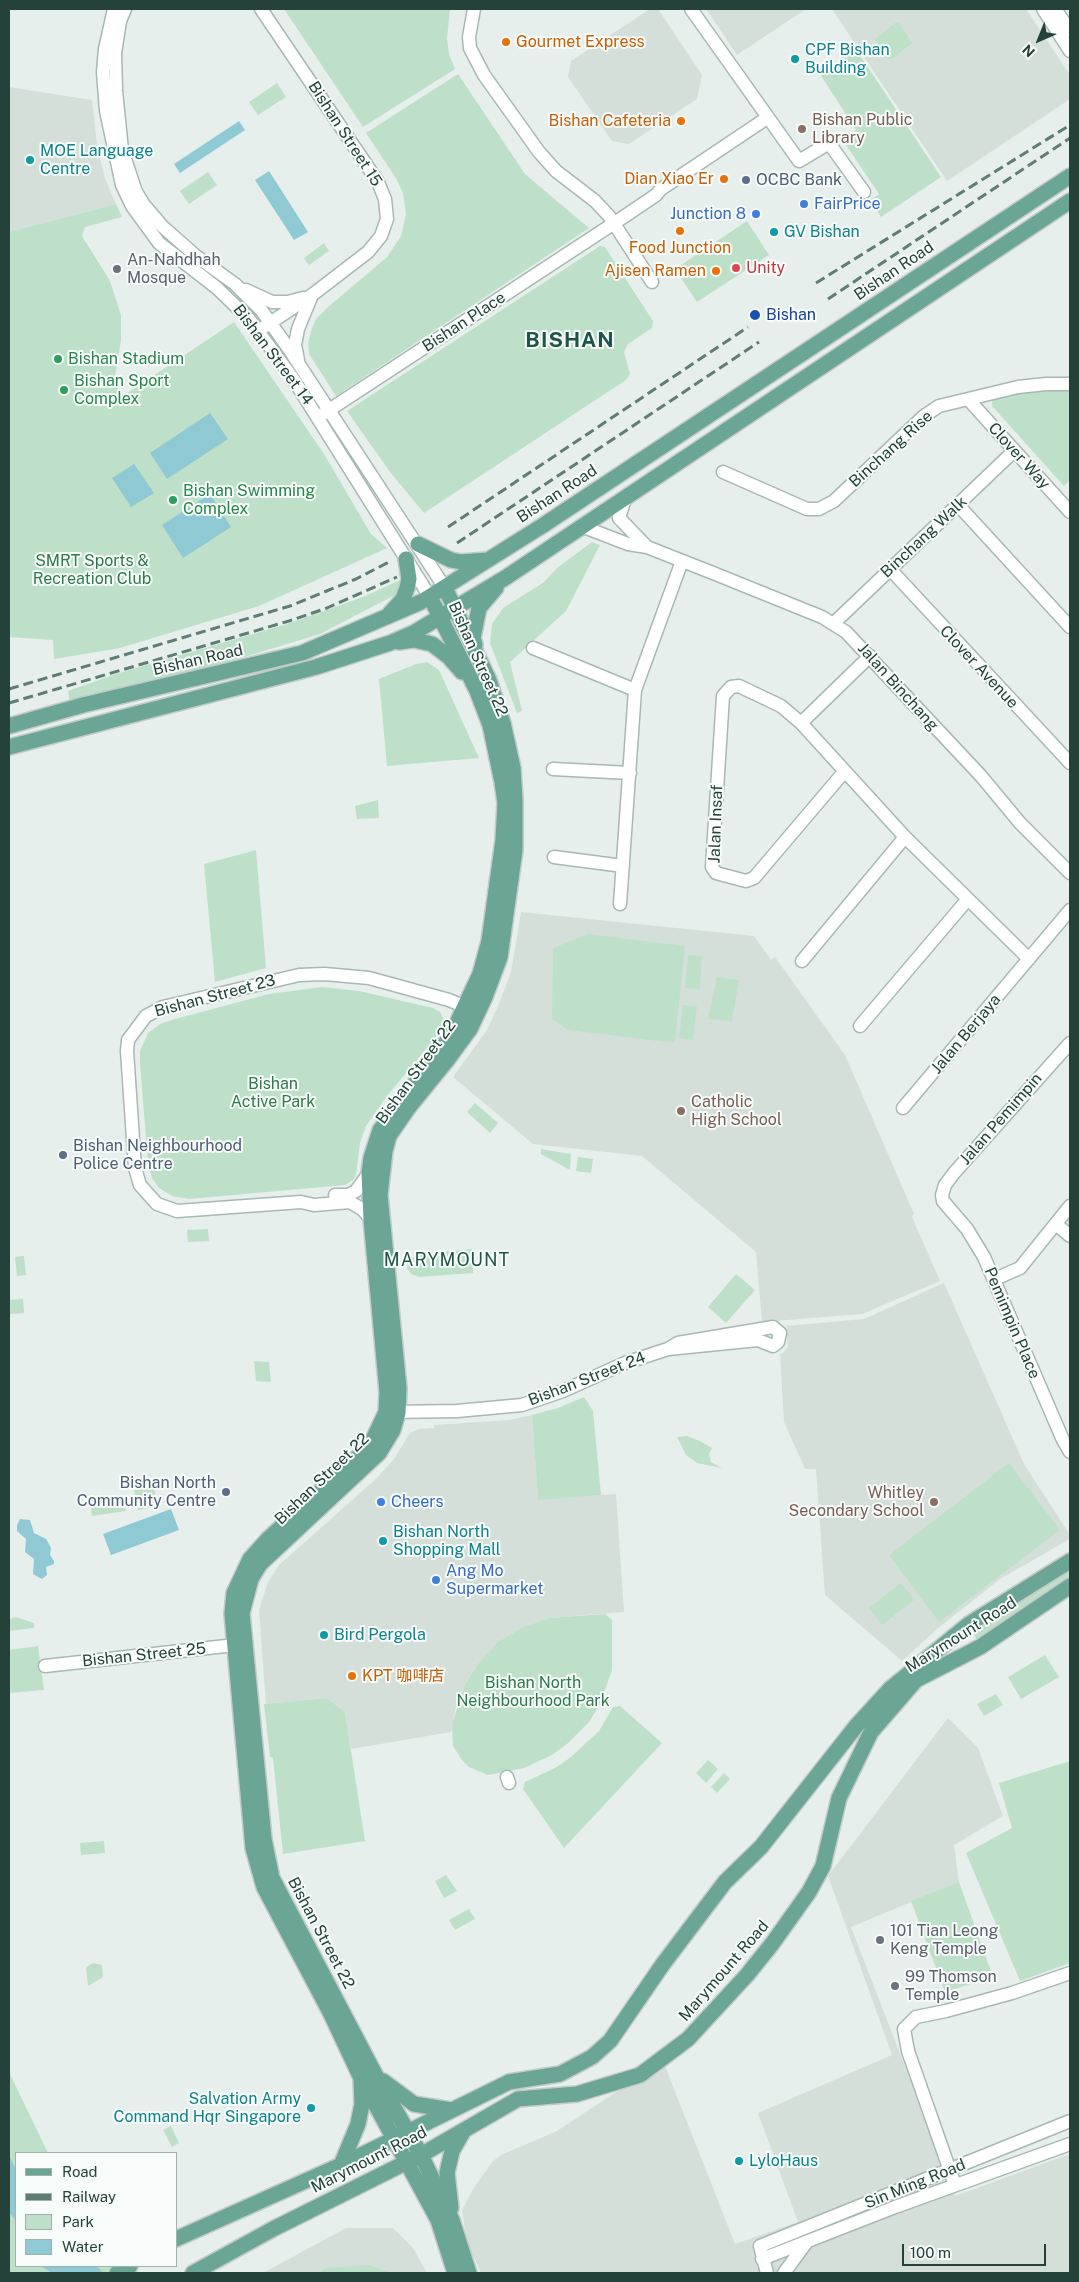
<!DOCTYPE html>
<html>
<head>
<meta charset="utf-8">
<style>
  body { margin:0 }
  #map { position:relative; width:1079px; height:2282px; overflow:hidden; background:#e6efeb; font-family:"Public Sans",sans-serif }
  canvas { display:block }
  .frame { position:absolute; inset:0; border:10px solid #24423a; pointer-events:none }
  .legend { position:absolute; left:15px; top:2152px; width:162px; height:115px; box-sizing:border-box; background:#f7fbf9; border:1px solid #a3b1ad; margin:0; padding:6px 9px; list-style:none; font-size:15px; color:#24423a }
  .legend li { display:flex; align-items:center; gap:10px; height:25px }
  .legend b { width:25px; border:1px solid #a3b1ad }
  .north { position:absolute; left:1014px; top:15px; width:50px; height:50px; -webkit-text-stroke:4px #f7fbf9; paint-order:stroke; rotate:224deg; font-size:14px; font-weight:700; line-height:20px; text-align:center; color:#24423a }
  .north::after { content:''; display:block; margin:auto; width:18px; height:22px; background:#24423a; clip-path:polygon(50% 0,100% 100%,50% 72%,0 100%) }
  .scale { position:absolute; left:902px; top:2244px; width:144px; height:22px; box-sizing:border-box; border:2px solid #24423a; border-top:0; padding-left:6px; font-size:15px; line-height:18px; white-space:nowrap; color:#24423a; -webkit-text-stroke:4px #f7fbf9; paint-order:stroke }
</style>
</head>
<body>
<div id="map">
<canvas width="1079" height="2282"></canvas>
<div class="frame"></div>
<ul class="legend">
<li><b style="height:6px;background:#6aa596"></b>Road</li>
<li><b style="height:6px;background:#5f7d75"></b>Railway</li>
<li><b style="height:14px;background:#bfe0c8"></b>Park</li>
<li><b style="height:14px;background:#8ec9d4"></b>Water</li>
</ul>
<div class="north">N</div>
<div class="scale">100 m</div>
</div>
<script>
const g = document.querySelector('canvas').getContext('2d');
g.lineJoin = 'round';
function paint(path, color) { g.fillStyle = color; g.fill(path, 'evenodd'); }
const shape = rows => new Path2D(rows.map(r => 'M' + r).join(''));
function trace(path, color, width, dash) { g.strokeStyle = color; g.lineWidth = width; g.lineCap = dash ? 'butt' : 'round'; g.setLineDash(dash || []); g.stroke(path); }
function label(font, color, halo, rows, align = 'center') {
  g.font = font + ' "Public Sans","Noto Sans SC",sans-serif'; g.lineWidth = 4; g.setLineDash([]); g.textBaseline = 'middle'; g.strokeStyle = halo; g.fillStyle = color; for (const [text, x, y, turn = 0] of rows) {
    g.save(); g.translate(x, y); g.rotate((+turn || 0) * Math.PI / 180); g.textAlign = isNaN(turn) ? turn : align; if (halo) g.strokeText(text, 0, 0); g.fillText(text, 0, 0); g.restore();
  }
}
paint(shape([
  [650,9,658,9,702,75,697,99,629,144,612,141,568,77,571,61],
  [706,9,806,9,737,55],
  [832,9,1026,9,1070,75,1070,99,947,181],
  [9,87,92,100,97,145,105,179,116,204,9,232],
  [521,912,754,936,771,960,775,957,845,1055,914,1214,912,1217,940,1281,862,1314,762,1322,756,1252,642,1156,533,1144,453,1077,487,1030,499,1004,511,972],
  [944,1283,1024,1464,1070,1535,1070,1539,1000,1579,937,1629,902,1661,825,1595,816,1469,805,1469,784,1422,780,1354,783,1353,788,1347,786,1326,864,1319],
  [532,1415,538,1499,616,1494,624,1612,549,1618,523,1627,499,1641,480,1661,465,1684,455,1710,451,1732,351,1749,345,1712,327,1698,266,1704,259,1610,268,1582,279,1565,376,1479,394,1459,410,1433,419,1429,434,1428,434,1425,510,1420],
  [948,1718,978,1748,1003,1816,954,1845,959,1882,851,1927,955,2196,1070,2154,1070,2273,481,2273,467,2242,462,2210,473,2189,493,2161,501,2155,557,2131,663,2061,735,2244,798,2222,758,2113,892,2055,828,1876],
  [346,2228,393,2228,413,2248,427,2273,263,2273]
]), '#d4dfda');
paint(shape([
  [284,9,450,9,447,39,449,54,455,69,363,127],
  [895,23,899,23,912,43,892,59,888,59,875,39],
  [857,51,941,177,881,217,870,200,879,194,842,139,856,130,820,74],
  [458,74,525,174,589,228,336,396,309,354,308,343,312,328,316,319,327,308,387,257,401,236,406,214,403,193,397,180,366,133],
  [277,83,286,97,258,115,249,102],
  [208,172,217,185,189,204,180,191],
  [116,204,122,217,85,227,82,236,110,281,121,315,121,340,114,382,123,396,234,322,324,454,371,534,387,548,259,606,120,648,54,659,53,640,9,637,9,232],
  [747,221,769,255,697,302,675,269],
  [324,243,329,251,309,265,304,258],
  [600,246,605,247,653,321,652,328,628,344,624,352,630,374,626,380,424,513,390,472,347,411],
  [1045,389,1070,391,1070,480,1064,486,992,406,992,400,1000,396],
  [592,542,600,545,566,611,510,662,522,711,517,713,490,643,492,624,503,608,544,582,557,568],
  [400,580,397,594,320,634,241,658,70,704,68,691,119,673,284,625,363,597],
  [427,662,439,670,479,758,387,766,379,679,416,664],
  [378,800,379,818,357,819,355,806],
  [256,850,266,968,215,982,204,864],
  [588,934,685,946,675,1043,568,1030,552,1019,553,948],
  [688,955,702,956,700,989,685,988],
  [717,977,739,980,732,1021,708,1019],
  [322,987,359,991,433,1008,440,1012,444,1020,440,1032,387,1096,366,1126,360,1143,356,1175,353,1180,345,1185,189,1199,172,1196,159,1188,152,1178,148,1162,140,1064,140,1051,148,1033,160,1024,175,1019,269,994],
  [683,1005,697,1006,693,1040,679,1038],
  [475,1103,498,1123,490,1133,467,1112],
  [541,1149,571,1154,570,1170,541,1154],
  [578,1157,593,1159,591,1173,576,1171],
  [208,1229,209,1241,188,1242,187,1230],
  [472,1249,473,1273,419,1277,411,1274,407,1268,408,1261,418,1254],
  [24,1256,26,1275,17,1276,15,1257],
  [736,1274,755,1290,726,1323,708,1307],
  [23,1299,24,1313,10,1314,9,1300],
  [254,1361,269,1362,271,1382,256,1381],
  [584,1397,593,1411,601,1495,538,1500,532,1415,558,1408],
  [687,1436,700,1441,712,1448,709,1454,711,1462,722,1468,697,1463,686,1455,677,1437],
  [1009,1463,1060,1530,939,1622,889,1555],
  [154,1487,157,1506,138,1510,134,1490],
  [123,1496,126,1511,92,1516,90,1501],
  [1070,1561,1070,1586,980,1647,969,1624],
  [901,1583,914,1600,882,1625,869,1608],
  [605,1614,612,1620,612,1670,600,1704,589,1722,567,1744,552,1755,524,1768,488,1775,469,1767,462,1760,453,1746,452,1724,465,1684,480,1661,499,1641,523,1627,549,1618],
  [16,1617,34,1623,34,1628,9,1631,9,1619],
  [38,1646,44,1690,9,1693,9,1650],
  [1045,1655,1059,1677,1021,1699,1008,1677],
  [996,1694,1003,1705,984,1716,977,1704],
  [327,1698,345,1712,365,1841,283,1854,273,1758,270,1757,264,1704],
  [620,1706,662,1743,564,1848,523,1789,525,1782,557,1767,571,1757,599,1731,613,1707],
  [708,1760,718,1769,706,1783,696,1773],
  [1070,1761,1070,1963,1020,1981,966,1853,1012,1828,999,1783],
  [724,1773,730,1779,717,1793,711,1787],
  [104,1841,105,1853,81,1855,80,1843],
  [446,1875,457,1891,444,1898,435,1881],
  [959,1882,993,1977,945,1992,911,1901],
  [469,1909,475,1919,455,1930,449,1920],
  [93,1963,102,1965,103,1977,88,1986,86,1967],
  [9,2072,48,2153,16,2153,16,2266,130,2266,134,2273,9,2273],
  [171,2126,179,2143,172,2147,163,2130],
  [369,2265,392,2273,321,2273,325,2268]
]), '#bfe0c8');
paint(shape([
  [239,121,245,130,180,173,174,164],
  [269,171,308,232,294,240,255,180],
  [210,413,228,439,167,479,150,453],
  [134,464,154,493,131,507,112,478],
  [210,494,231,527,183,558,162,525],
  [171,1509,179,1530,111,1555,103,1534],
  [20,1519,30,1520,34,1533,46,1539,51,1548,50,1555,54,1561,54,1564,46,1567,47,1575,42,1579,33,1574,34,1559,25,1552,26,1539,17,1531,17,1525],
  [9,2156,16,2169,16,2221,9,2212],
  [41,2266,97,2266,103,2273,52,2273]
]), '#8ec9d4');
trace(shape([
  [1070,1216,1070,1225]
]), '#8ec9d4', 3);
const minor = shape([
  [114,9,105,49,103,72,106,111,122,185,132,206,159,243,217,288,249,319,292,377,430,597],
  [125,9,120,21,115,53,116,91,122,150,136,192,144,205,162,226,196,256,235,284,262,311,289,349,445,588],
  [261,9,378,182,385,199,387,219,381,236,368,252,312,295,264,327],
  [474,9,469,37,470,48,484,75,539,152,556,171,595,201,609,216,652,282],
  [691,9,799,161,829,143,864,192],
  [1043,9,1070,51],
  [1055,9,1070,31],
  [246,290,272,302,288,302,303,298],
  [298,360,295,345,298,329,312,295],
  [968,399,1070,512],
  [323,414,622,218,656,195,661,189,767,118],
  [723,472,807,509,819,509,834,501,924,416,939,406,1018,387,1046,384,1070,384],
  [626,496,619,518,647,547],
  [959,506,1070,627],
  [581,526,628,544,647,547,713,573,822,617,846,632,981,776,1020,823,1070,873],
  [890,569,1070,763],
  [834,623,1014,451],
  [533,648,635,690],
  [801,723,870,656],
  [553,769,630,773],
  [844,772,754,878,746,881,716,873,712,867,723,696,731,687,739,686,781,706,801,723,905,837,1029,959],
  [554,857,623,866],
  [620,904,635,690,682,561],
  [802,961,905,837],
  [860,1026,968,899],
  [1070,1043,954,1173,945,1185,942,1195,943,1201,967,1229,984,1257,1063,1440,1070,1452],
  [903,1108,1070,910],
  [335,1195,348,1195,356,1191,369,1173],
  [371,1219,362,1209,350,1202,314,1205,301,1202,177,1211,157,1204,140,1185,135,1168,127,1051,128,1040,146,1016,163,1007,299,975,325,974,369,978,449,1000,473,1010],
  [1056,1224,1070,1236],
  [995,1279,1020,1268,1070,1206],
  [388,1412,457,1411,522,1405,563,1391,625,1363,668,1349,678,1343,773,1327,780,1333,778,1342,773,1346,758,1340,668,1349],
  [45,1666,244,1644],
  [507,1777,509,1783],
  [955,2185,908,2051,904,2029,916,2017,946,2011,1012,1993,1070,1973],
  [762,2259,895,2207,1070,2144],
  [767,2273,760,2246,1070,2121],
  [784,2273,806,2243]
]);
const major = shape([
  [418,544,451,560,461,562,487,560],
  [445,588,489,680,503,723,513,768,515,800,515,850,500,957,485,997,470,1029,448,1059,409,1107,389,1136,385,1151,380,1195,399,1388,398,1413,393,1430,379,1453,260,1564,251,1579,242,1613,264,1839,272,1878,376,2076,421,2155,452,2220,469,2273],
  [430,597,477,691,490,725,502,782,505,803,503,840,489,941,480,974,457,1023,447,1041,380,1130,371,1158,369,1173,371,1219,387,1392,386,1412,370,1446,268,1539,250,1559,234,1593,232,1614,253,1848,264,1887,331,2014,361,2078,438,2220,455,2273],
  [390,613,403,599,407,588,409,579,406,559],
  [399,642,414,640,432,644,449,657,462,672],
  [475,645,473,638,479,608,496,588],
  [9,726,83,705,302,653,421,602,542,526,1070,176],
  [9,747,316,667,390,643,415,632,505,578,1070,201],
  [383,2081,414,2104,451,2110],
  [341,2165,358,2124,362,2104,361,2080],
  [451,2208,447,2173,452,2151,463,2132],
  [176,2239,341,2165,509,2082,560,2074,592,2057,610,2041,663,1964,725,1882,761,1847,857,1725,890,1689,969,1624,1070,1561],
  [117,2273,130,2266],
  [193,2273,273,2229,421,2155,518,2099,577,2094,640,2075,688,2039,747,1975,772,1944,809,1892,823,1866,839,1798,871,1732,916,1680,980,1647,1070,1586]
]);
trace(minor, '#a8b8b2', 15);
trace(major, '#c2cac8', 18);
trace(minor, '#fff', 12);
trace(major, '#6aa596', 15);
trace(shape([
  [816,283,1070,125],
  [828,299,1070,138],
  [448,527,748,327],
  [457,543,759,342],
  [9,689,290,606,356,579,389,562],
  [9,703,289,621,327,608,397,577]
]), '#5f7d75', 3, [10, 5]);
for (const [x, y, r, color] of [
  [506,42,5,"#e8710a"],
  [795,59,5,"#0f9aa8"],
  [681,121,5,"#e8710a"],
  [802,129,5,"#8d6e63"],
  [30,160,5,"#0f9aa8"],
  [724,179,5,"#e8710a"],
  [746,180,5,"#5c6f8a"],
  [804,204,5,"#3f7fe0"],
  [756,214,5,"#3f7fe0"],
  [680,231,5,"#e8710a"],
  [774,232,5,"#0f9aa8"],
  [736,268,5,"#e0444e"],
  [117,269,5,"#6b7280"],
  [716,271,5,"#e8710a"],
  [755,315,6,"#1a4fb4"],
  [58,359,5,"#2e9e5b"],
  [64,390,5,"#2e9e5b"],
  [173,500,5,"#2e9e5b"],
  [681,1111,5,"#8d6e63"],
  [63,1155,5,"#5c6f8a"],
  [226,1492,5,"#5c6f8a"],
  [381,1502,5,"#3f7fe0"],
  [934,1502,5,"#8d6e63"],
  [383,1541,5,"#0f9aa8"],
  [436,1580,5,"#3f7fe0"],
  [324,1635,5,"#0f9aa8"],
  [352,1676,5,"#e8710a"],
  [880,1940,5,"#6b7280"],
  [895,1986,5,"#6b7280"],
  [311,2108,5,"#0f9aa8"],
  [739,2161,5,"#0f9aa8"]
]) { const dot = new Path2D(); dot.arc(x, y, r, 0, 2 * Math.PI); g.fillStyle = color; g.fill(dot); trace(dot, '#f7fbf9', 2); }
label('16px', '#c56008', '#f7fbf9', [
  ["Gourmet Express",516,42,"left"],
  ["Bishan Cafeteria",671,121],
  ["Dian Xiao Er",714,179],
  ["Food Junction",680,248,"center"],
  ["Ajisen Ramen",706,271],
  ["KPT 咖啡店",362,1676,"left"]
], 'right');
label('16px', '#0d838f', '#f7fbf9', [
  ["CPF Bishan",805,50],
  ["Building",805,68],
  ["MOE Language",40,151],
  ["Centre",40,169],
  ["GV Bishan",784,232],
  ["Bishan North",393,1532],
  ["Shopping Mall",393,1550],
  ["Bird Pergola",334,1635],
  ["Salvation Army",301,2099,"right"],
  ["Command Hqr Singapore",301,2117,"right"],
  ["LyloHaus",749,2161]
], 'left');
label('16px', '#785e54', '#f7fbf9', [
  ["Bishan Public",812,120],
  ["Library",812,138],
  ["Catholic",691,1102],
  ["High School",691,1120],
  ["Whitley",924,1493,"right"],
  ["Secondary School",924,1511,"right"]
], 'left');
label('16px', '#24423a', '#f7fbf9', [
  ["Bishan Street 15",345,134,57],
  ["Bishan Road",894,271,-34],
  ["Bishan Place",464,322,-33],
  ["Bishan Street 14",273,355,53],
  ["Binchang Rise",891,449,-42],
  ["Clover Way",1019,456,48],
  ["Bishan Road",557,494,-33],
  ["Binchang Walk",924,537,-43],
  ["Bishan Street 22",478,659,66],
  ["Bishan Road",198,660,-13],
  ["Clover Avenue",979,667,47],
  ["Jalan Binchang",898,687,48],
  ["Jalan Insaf",716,824,-88],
  ["Bishan Street 23",215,996,-15],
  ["Jalan Berjaya",966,1034,-50],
  ["Bishan Street 22",416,1072,-54],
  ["Jalan Pemimpin",1001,1119,-49],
  ["Pemimpin Place",1012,1323,67],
  ["Bishan Street 24",587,1379,-21],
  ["Bishan Street 22",322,1479,-44],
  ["Marymount Road",961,1635,-32],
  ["Bishan Street 25",144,1655,-6],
  ["Bishan Street 22",321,1933,62],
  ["Marymount Road",724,1971,-49],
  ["Marymount Road",369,2160,-27],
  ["Sin Ming Road",915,2184,-22]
]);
label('16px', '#4e5e75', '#f7fbf9', [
  ["OCBC Bank",756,180],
  ["Bishan Neighbourhood",73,1146],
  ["Police Centre",73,1164],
  ["Bishan North",216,1483,"right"],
  ["Community Centre",216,1501,"right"]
], 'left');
label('16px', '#366cbe', '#f7fbf9', [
  ["FairPrice",814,204],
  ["Junction 8",746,214,"right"],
  ["Cheers",391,1502],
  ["Ang Mo",446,1571],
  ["Supermarket",446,1589]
], 'left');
label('16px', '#5b616d', '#f7fbf9', [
  ["An-Nahdhah",127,260],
  ["Mosque",127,278],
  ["101 Tian Leong",890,1931],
  ["Keng Temple",890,1949],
  ["99 Thomson",905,1977],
  ["Temple",905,1995]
], 'left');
label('16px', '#be3a42', '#f7fbf9', [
  ["Unity",746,268]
], 'left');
label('16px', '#164399', '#f7fbf9', [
  ["Bishan",766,315]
], 'left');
label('16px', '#27864d', '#f7fbf9', [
  ["Bishan Stadium",68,359],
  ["Bishan Sport",74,381],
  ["Complex",74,399],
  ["Bishan Swimming",183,491],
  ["Complex",183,509]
], 'left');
label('16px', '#2d7a4b', '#f7fbf9', [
  ["SMRT Sports &",92,561],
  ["Recreation Club",92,579],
  ["Bishan",273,1084],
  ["Active Park",273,1102],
  ["Bishan North",533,1683],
  ["Neighbourhood Park",533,1701]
]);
g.letterSpacing = '1px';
label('18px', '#1f5548', '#f7fbf9', [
  ["MARYMOUNT",447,1260]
]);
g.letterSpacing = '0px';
g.letterSpacing = '1px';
label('bold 21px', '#1f5548', '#f7fbf9', [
  ["BISHAN",570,341]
]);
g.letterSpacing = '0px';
</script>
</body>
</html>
